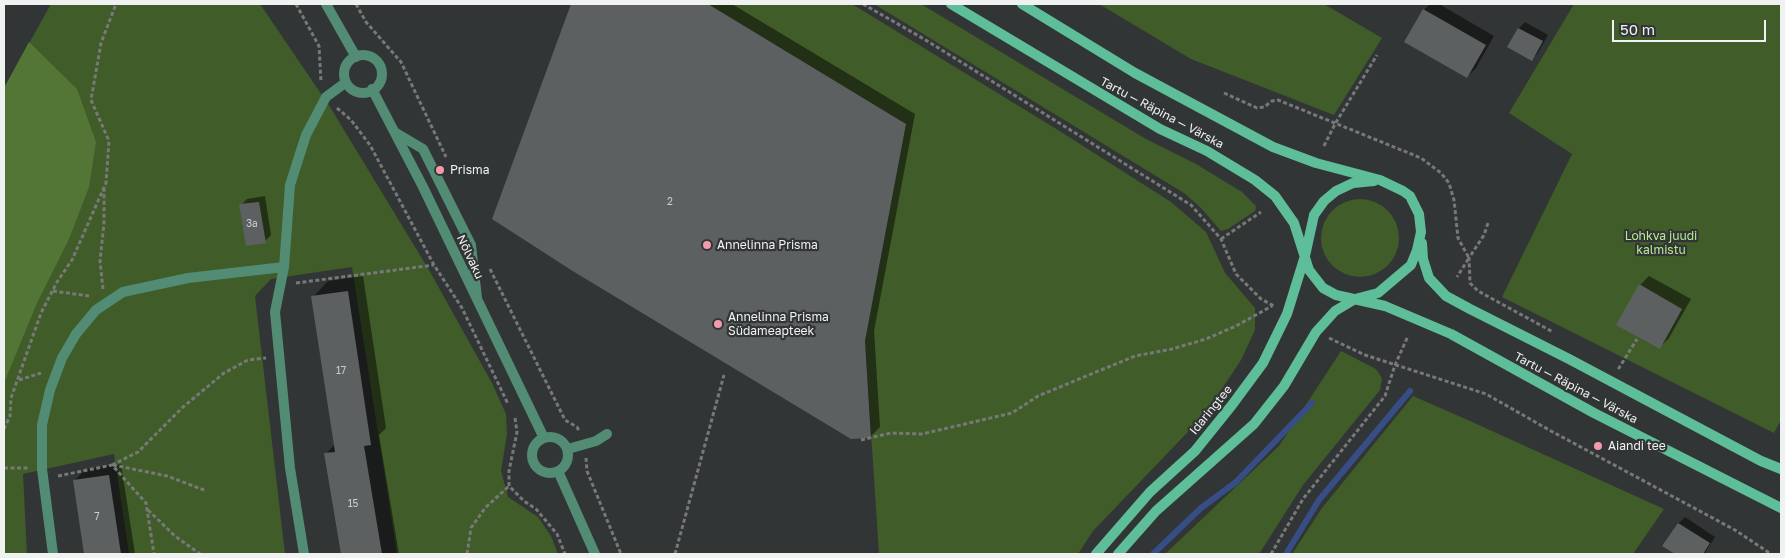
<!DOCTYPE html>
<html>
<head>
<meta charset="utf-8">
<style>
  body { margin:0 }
  #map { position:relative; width:1785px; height:558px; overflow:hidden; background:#323535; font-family:"Golos Text",sans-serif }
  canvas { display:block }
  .frame { position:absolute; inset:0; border:5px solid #f0f2f2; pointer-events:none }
  .scale { position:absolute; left:1612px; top:20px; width:154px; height:22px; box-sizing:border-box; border:2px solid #f0f2f2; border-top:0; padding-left:6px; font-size:15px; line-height:18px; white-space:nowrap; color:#f0f2f2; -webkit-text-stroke:4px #323535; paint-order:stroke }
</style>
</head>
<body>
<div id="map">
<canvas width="1785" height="558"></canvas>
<div class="frame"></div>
<div class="scale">50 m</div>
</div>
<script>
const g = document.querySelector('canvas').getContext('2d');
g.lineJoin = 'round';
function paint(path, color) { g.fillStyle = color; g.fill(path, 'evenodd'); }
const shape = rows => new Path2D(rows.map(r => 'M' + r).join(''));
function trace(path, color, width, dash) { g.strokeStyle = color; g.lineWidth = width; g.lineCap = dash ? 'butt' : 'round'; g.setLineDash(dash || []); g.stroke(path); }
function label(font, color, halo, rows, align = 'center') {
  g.font = font + ' "Golos Text",sans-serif'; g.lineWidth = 4.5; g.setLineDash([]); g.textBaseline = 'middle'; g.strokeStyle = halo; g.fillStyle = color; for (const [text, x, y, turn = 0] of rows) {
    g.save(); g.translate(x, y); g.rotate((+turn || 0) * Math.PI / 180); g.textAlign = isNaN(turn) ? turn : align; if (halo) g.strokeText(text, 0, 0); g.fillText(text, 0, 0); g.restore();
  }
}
paint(shape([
  [51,4,260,4,330,107,429,270,492,383,506,414,507,434,501,471,508,497,538,517,551,536,558,554,397,554,352,267,271,279,255,296,285,554,129,554,114,454,23,474,27,554,4,554,4,88],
  [708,4,852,4,1058,130,1171,202,1206,232,1225,273,1255,308,1255,330,1241,360,1206,413,1093,531,1078,554,879,554,865,341,906,124],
  [874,4,921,4,1146,139,1196,164,1242,192,1256,206,1255,211,1228,229,1221,231,1201,208,1184,193],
  [1099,4,1324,4,1382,38,1334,115,1191,59],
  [1574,4,1781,4,1781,420,1774,433,1502,297,1572,154,1509,113],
  '1321 238a39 39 0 1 1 78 0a39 39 0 1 1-78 0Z',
  [1341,351,1376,369,1382,378,1380,390,1303,485,1259,554,1165,554,1279,446],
  [1413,396,1470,421,1664,509,1633,554,1292,554,1322,508]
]), '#405c28');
paint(shape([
  [29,42,77,89,96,142,89,187,69,239,37,303,4,383,4,88]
]), '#537536');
paint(shape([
  [572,4,732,4,915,114,874,331,880,427,871,436,493,219],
  [1430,4,1439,4,1494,36,1476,68,1467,77,1424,10],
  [1525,22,1548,35,1538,53,1532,59,1509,47,1519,28],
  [265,196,271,235,265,241,241,205,247,199],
  [363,276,386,428,379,435,399,554,342,554,326,454,335,444,313,297,328,281],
  [1649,276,1691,299,1669,338,1660,347,1640,285],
  [121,464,135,554,85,554,74,481,86,469],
  [1685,517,1715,537,1704,554,1677,554,1664,546,1679,523]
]), '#0007');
trace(shape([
  [1153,554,1201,508,1236,482,1312,403],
  [1286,554,1319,500,1410,391]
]), '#374d86', 6);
paint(shape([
  [571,4,708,4,906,124,865,341,871,438,851,439,571,270,492,219],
  [1423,9,1486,45,1467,78,1404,42],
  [1518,28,1543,41,1532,61,1507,47],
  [259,202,266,243,246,246,239,204],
  [1639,284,1682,309,1660,349,1616,325],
  [348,291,371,445,364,446,382,554,341,554,324,453,335,452,311,296],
  [109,475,121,554,84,554,73,480],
  [1678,523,1710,543,1703,554,1675,554,1662,546]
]), '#5d6061');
trace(shape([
  [296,4,319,46,321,82],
  [356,4,366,22,401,62,446,157],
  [863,4,924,39,1191,205,1221,239,1236,274,1261,299,1274,306],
  [1224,93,1257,108,1264,107,1272,101,1278,100,1421,158,1441,173,1449,183,1454,200,1458,238,1469,258,1457,277],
  [337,108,351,120,370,145,434,265,462,308,508,404],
  [1324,146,1335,124,1377,55],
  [1488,223,1484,235,1469,258,1470,283,1478,291,1553,332],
  [1221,239,1261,212],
  [490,269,565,420,577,427,579,431],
  [296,283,434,265],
  [103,289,100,261,104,223,104,188],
  [53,291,89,296],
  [1329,338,1365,355,1486,394,1551,431,1735,530,1771,554],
  [1618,367,1619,368,1637,339],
  [19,380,41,373],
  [515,418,517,432,509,471,509,486,524,501,536,509,557,534,565,554],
  [4,429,10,416,11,398,41,313,57,282,72,260,106,183,109,141,91,100,101,43,116,4],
  [861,440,891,433,922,434,1012,413,1038,396,1135,356,1172,349,1206,339,1236,326,1272,306],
  [586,458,587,471,621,554],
  [112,465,138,452,183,407,224,373,248,360,266,358],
  [113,465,167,476,204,490],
  [4,468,28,468],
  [58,476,112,465,146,503,154,554],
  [148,510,175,536,200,554],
  [467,554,471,528,485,508,509,486],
  [675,554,724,375],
  [1271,554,1303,499,1385,396,1395,365,1408,336]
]), '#777979', 3, [4, 2.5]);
trace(shape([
  [396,133,423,149,471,245,477,298],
  [568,449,596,441,607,434]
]), '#538c75', 10);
trace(shape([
  [53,554,42,469,42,425,50,390,62,358,76,334,96,310,123,292,188,278,284,267],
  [304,554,290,468,275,312,284,267,290,185,306,135,326,97,345,83]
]), '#538c75', 10);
trace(shape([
  [326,4,356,57],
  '344 74a19 19 0 1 1 38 0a19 19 0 1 1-38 0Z',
  [372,89,423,187,544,438],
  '532 455a18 18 0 1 1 36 0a18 18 0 1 1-36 0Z',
  [558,471,595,554]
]), '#538c75', 10);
trace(shape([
  [951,4,1160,129,1207,151,1255,180,1275,196,1294,223,1309,270,1323,288,1336,295,1385,306,1451,334,1594,413,1781,508],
  [1022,4,1135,73,1273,147,1316,163,1380,180,1403,191,1410,196,1419,214,1421,232,1417,250,1411,265,1378,293,1355,299,1335,311,1316,332,1284,386,1254,424,1156,511,1118,554],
  [1422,243,1423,259,1429,278,1446,296,1470,309,1569,359,1761,461,1781,469],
  [1096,554,1150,492,1195,451,1232,405,1263,363,1287,314,1305,256,1314,215,1324,201,1336,191,1353,183,1374,181]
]), '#5dbe99', 10);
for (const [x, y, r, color] of [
  [440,170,5,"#f39aab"],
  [707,245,5,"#f39aab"],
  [718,324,5,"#f39aab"],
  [1598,446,5,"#f39aab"]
]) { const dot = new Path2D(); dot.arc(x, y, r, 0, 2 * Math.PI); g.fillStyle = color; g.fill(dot); trace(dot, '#323535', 2); }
label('10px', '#cbcece', null, [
  ["2",670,202],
  ["3a",252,224],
  ["17",341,371],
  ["15",353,504],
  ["7",97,517]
]);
label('12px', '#f0f2f2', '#323535', [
  ["Tartu — Räpina — Värska",1162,113,28],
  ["Nõlvaku",470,257,65],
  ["Tartu — Räpina — Värska",1576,388,28],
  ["Idaringtee",1211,410,-51]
]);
label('12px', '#f0f2f2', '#323535', [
  ["Prisma",450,170],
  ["Annelinna Prisma",717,245],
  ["Annelinna Prisma",728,317],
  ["Südameapteek",728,331],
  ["Aiandi tee",1608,446]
], 'left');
label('12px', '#b8eb90', '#323535', [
  ["Lohkva juudi",1661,236],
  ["kalmistu",1661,250]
]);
</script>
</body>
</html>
